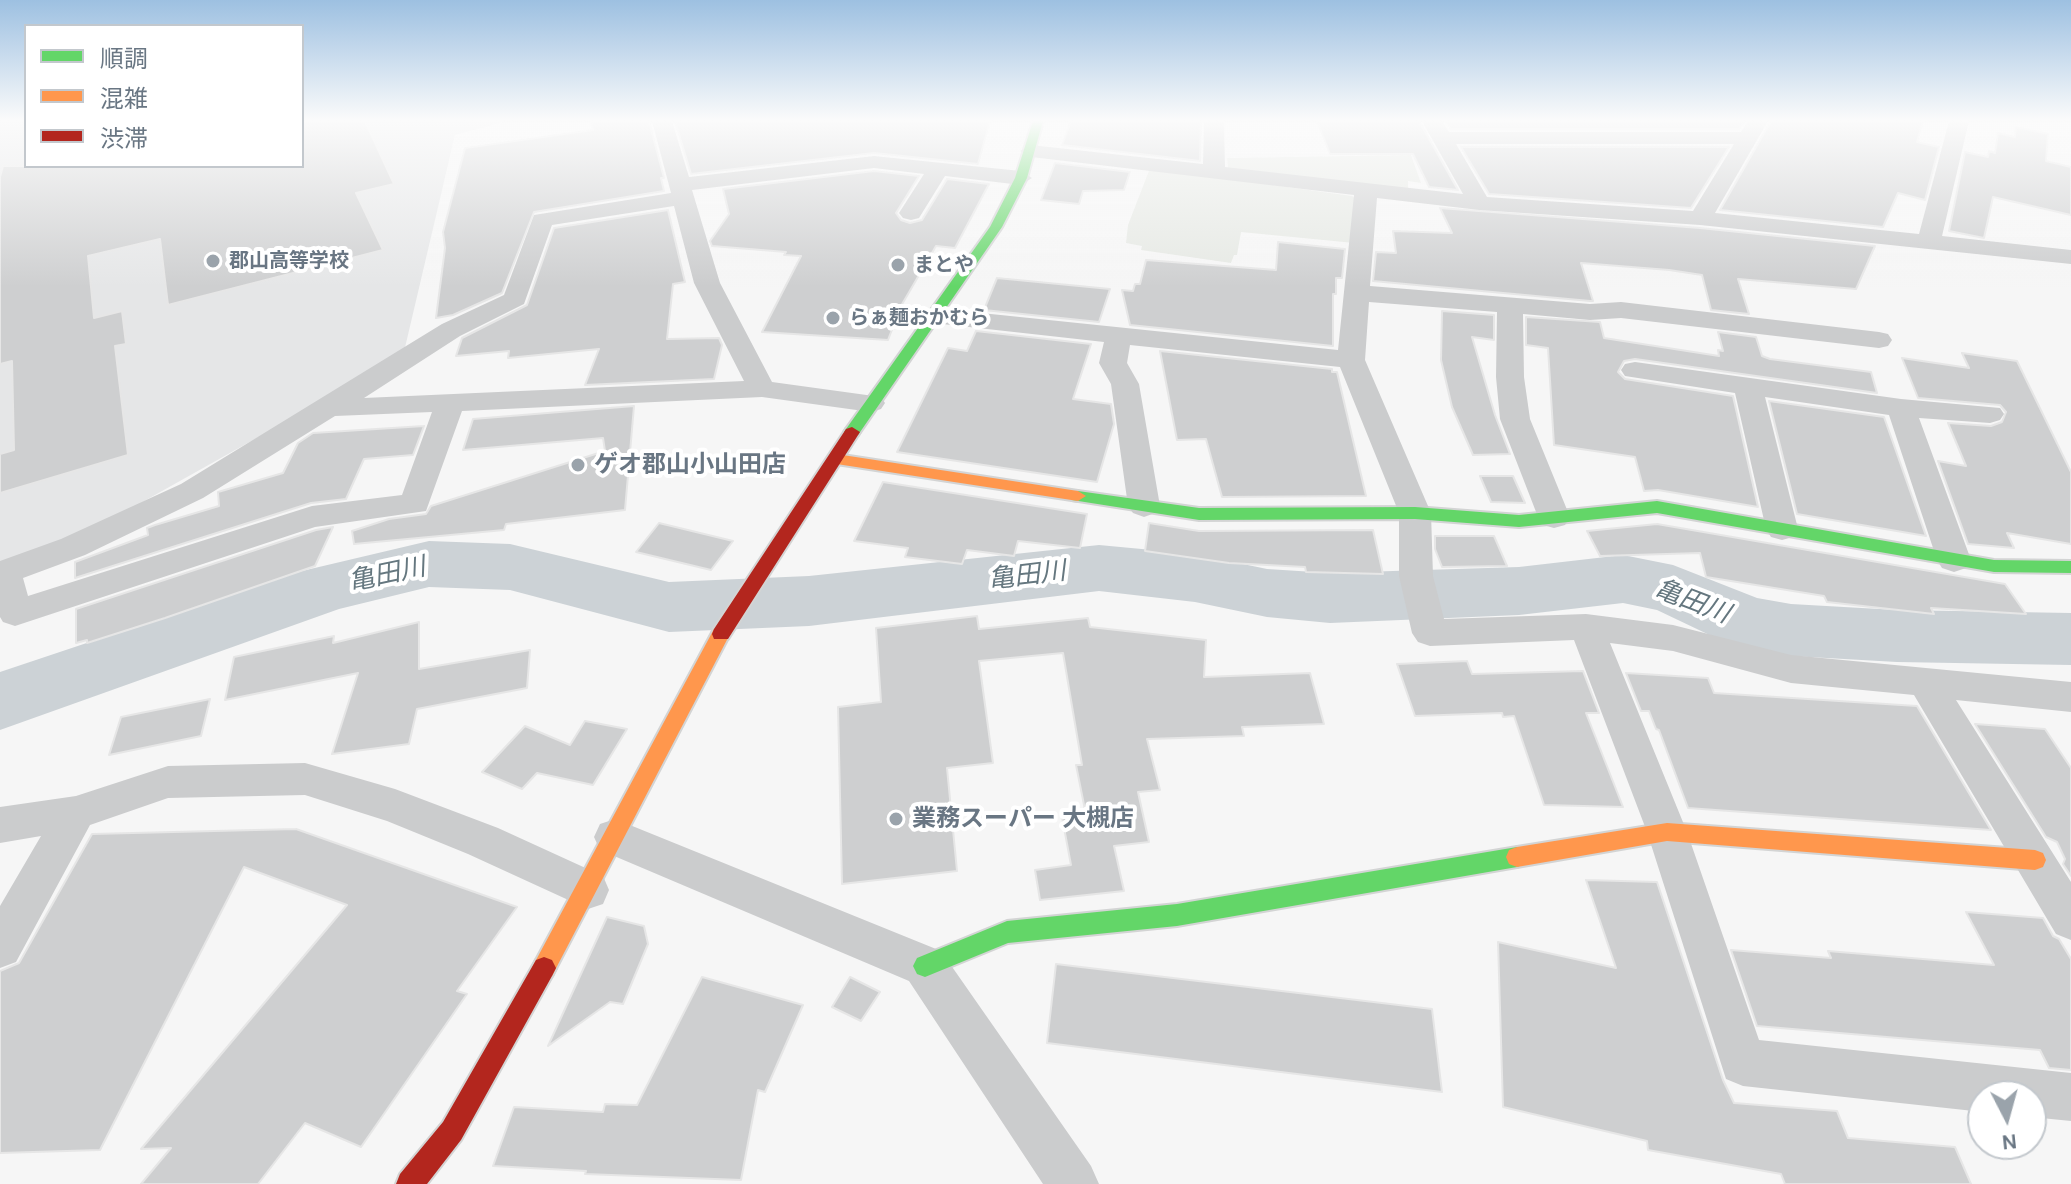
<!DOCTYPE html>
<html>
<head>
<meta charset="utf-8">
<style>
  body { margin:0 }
  #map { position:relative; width:2071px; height:1184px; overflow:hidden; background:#f6f6f6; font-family:Karla,"Noto Sans JP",sans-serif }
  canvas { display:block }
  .legend { position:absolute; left:24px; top:24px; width:280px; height:144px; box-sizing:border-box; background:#fff; border:2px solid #c3c8cd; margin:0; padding:10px 14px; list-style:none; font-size:24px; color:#697683 }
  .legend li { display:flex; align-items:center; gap:16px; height:40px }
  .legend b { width:40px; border:2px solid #c3c8cd }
  .north { position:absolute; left:1967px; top:1080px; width:80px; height:80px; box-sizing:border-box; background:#fff; border:2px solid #c3c8cd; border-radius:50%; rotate:174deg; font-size:22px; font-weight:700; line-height:32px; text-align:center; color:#697683 }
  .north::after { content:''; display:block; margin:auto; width:28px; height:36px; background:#9aa3ab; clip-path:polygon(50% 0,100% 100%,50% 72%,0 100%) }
</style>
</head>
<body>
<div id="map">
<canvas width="2071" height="1184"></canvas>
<ul class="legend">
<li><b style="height:10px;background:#63d668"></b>順調</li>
<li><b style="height:10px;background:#ff974d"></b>混雑</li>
<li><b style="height:10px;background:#b3261e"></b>渋滞</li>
</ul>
<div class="north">N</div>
</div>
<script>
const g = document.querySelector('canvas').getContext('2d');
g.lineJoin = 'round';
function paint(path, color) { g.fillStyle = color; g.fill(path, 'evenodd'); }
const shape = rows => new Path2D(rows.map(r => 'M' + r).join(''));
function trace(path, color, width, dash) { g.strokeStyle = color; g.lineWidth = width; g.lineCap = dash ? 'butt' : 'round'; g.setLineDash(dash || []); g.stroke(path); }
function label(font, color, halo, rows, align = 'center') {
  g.font = font + ' Karla,"Noto Sans JP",sans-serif'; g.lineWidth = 8; g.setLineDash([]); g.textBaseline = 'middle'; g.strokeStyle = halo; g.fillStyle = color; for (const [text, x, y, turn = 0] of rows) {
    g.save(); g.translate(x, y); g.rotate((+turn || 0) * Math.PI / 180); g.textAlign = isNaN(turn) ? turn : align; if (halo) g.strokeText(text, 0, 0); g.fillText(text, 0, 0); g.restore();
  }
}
paint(shape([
  [0,121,26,121,26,166,302,166,302,121,507,121,455,135,403,356,96,528,0,563]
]), '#e5e6e7');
paint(shape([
  [1411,155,1421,183,1408,181,1408,190,1228,168,1227,158],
  [1150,168,1352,196,1359,201,1354,243,1241,232,1237,255,1234,255,1231,263,1141,250,1142,246,1126,243,1128,225]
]), '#e5e8e3');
paint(shape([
  [429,541,510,544,669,582,809,576,1099,545,1195,554,1267,569,1330,573,1519,567,1623,555,1673,565,1757,598,1791,604,1897,610,2071,613,2071,665,1897,662,1791,656,1720,640,1657,610,1623,603,1519,615,1330,623,1267,617,1195,602,1099,591,809,626,669,632,510,590,429,587,339,609,0,730,0,672,302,571,429,541]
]), '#ccd2d6');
const building = shape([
  [302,121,365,121,394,184,356,193,383,250,168,305,160,239,88,256,94,318,122,311,126,344,115,346,128,455,0,493,0,454,14,450,12,361,0,364,0,177,3,166,302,166,302,121],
  [591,121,649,121,664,178,661,178,664,191,534,212,502,293,453,315,436,318,445,248,443,232,465,148,593,130,591,121],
  [675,121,990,121,978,164,874,153,691,174,675,121],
  [1071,121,1201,121,1200,161,1062,145,1071,121],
  [1317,121,1419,121,1458,190,1429,187,1413,154,1330,154,1317,121],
  [1445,121,1745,121,1739,129,1451,129,1445,121],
  [1771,121,1923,121,1917,142,1939,147,1925,200,1898,193,1883,227,1720,210,1771,121],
  [2016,127,2048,134,2046,161,2071,167,2071,215,1993,197,1984,238,1949,231,1965,152,1988,157,1989,151,1995,153,1998,133,2015,137,2016,127],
  [1461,147,1729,147,1691,208,1489,194,1461,147],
  [1055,163,1130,172,1124,190,1083,191,1079,204,1041,200,1055,163],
  [874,171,919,176,896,213,901,220,910,223,922,220,947,179,989,184,955,248,936,246,901,306,888,340,762,332,801,256,784,255,786,252,712,246,710,241,729,214,723,189,874,171],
  [1440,208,1700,228,1875,246,1856,289,1738,279,1749,314,1711,310,1702,275,1669,270,1581,263,1593,301,1590,301,1373,281,1376,252,1396,253,1393,231,1452,233,1440,208],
  [668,210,685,282,673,284,667,339,719,338,722,345,714,379,585,385,599,349,508,358,509,351,456,356,462,338,527,305,554,228,668,210],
  [1278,242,1345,249,1342,278,1336,278,1336,294,1333,294,1333,346,1130,325,1122,290,1133,291,1135,284,1140,284,1146,260,1276,270,1278,242],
  [997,278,1110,289,1099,322,984,310,997,278],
  [1442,311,1494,315,1494,340,1472,337,1495,415,1510,454,1473,455,1452,407,1441,360,1442,311],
  [1526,317,1600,322,1604,338,1719,356,1718,350,1723,351,1718,332,1756,337,1762,356,1770,359,1871,372,1877,393,1635,359,1624,361,1618,372,1625,379,1733,396,1758,507,1658,490,1644,491,1635,457,1554,445,1548,348,1526,345,1526,317],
  [976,331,1091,344,1073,399,1111,404,1114,424,1097,482,897,452,948,348,967,351,976,331],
  [1160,351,1332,369,1332,372,1337,372,1366,496,1222,497,1206,439,1177,440,1160,351],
  [1962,353,2017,361,2071,472,2071,544,2007,533,2014,548,1968,544,1938,461,1966,466,1948,423,1991,426,2002,422,2006,412,2000,405,1918,398,1902,358,1969,368,1962,353],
  [1769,401,1884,417,1926,536,1797,514,1769,401],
  [634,406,625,510,506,524,504,530,354,544,352,531,389,519,426,514,431,506,605,451,603,438,463,450,473,419,634,406],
  [424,426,413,455,364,459,346,499,311,503,75,578,75,562,148,535,147,528,155,525,219,506,218,492,283,473,298,443,313,433,424,426],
  [1480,476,1513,476,1525,503,1491,502,1480,476],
  [883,482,1087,514,1080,548,1018,541,1014,556,967,550,962,564,905,557,908,548,854,541,883,482],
  [659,523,733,541,711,570,636,552,659,523],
  [1149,523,1199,531,1373,530,1383,574,1306,572,1305,567,1229,563,1145,551,1149,523],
  [1657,524,2005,584,2026,614,1931,608,1934,614,1827,602,1824,596,1706,577,1700,553,1600,556,1587,531,1657,524],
  [333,527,315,566,165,618,87,643,87,640,76,643,76,609,316,530,333,527],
  [1435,536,1494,536,1507,566,1442,567,1435,549,1435,536],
  [977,616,979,629,1088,618,1090,627,1206,640,1204,677,1310,673,1324,724,1242,727,1244,736,1147,739,1160,790,1138,792,1149,842,1114,846,1124,891,1040,900,1035,870,1071,865,1062,817,1086,815,1076,765,1082,765,1063,653,979,661,993,763,947,768,957,871,842,884,838,707,881,702,876,628,977,616],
  [419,622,419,669,530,650,527,688,417,709,409,744,332,754,358,673,225,700,234,657,334,636,333,643,419,622],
  [1467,661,1472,674,1583,671,1599,713,1586,713,1623,807,1544,805,1514,716,1503,717,1502,713,1415,716,1397,664,1467,661],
  [1626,673,1708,678,1714,693,1917,706,1991,830,1688,808,1659,730,1656,729,1649,711,1641,711,1626,673],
  [210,699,201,736,109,755,121,717,210,699],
  [585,721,627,729,593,785,537,773,522,789,482,772,525,726,570,745,585,721],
  [1975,724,2045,729,2071,768,2071,876,2063,864,2065,859,2057,842,2046,837,1975,724],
  [296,829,517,907,457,991,467,994,361,1147,305,1123,258,1184,141,1184,171,1148,141,1149,347,905,244,867,100,1150,0,1153,0,971,19,963,92,834,296,829],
  [1586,880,1657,882,1723,1080,1734,1103,1837,1111,1848,1138,1955,1147,1971,1184,1785,1184,1781,1174,1648,1150,1647,1141,1503,1107,1498,942,1616,968,1586,880],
  [1966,912,2043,918,2053,936,2059,939,2071,959,2071,1070,2049,1068,2040,1050,1757,1026,1731,950,1831,958,1828,951,1994,965,1966,912],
  [607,917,644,926,648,944,623,1004,610,1002,548,1046,607,917],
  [1056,964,1432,1009,1442,1092,1047,1043,1056,964],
  [702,977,803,1005,765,1092,758,1090,741,1180,585,1174,586,1171,493,1166,514,1107,603,1112,605,1104,637,1105,702,977],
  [850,977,880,992,861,1021,832,1007,850,977]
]);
paint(building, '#cecfd0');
trace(building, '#e6e6e6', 2);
const fast = shape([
  [1033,121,1043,121,1027,178,1002,227,858,435,846,435,844,432,846,429,990,227,1015,178,1033,121],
  [1078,491,1199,508,1415,507,1519,515,1657,501,1994,560,2071,561,2071,573,1994,572,1657,513,1519,527,1415,519,1199,520,1072,500,1070,496,1078,491],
  [1517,847,1525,850,1528,857,1525,864,1517,867,1177,926,1008,943,925,977,917,974,913,966,917,958,1007,921,1177,904,1517,847]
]);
const slow = shape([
  [836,454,1078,491,1086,496,1078,501,830,463,828,459,836,454],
  [721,627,728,629,730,634,552,976,544,979,536,976,532,968,536,960,714,629,721,627],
  [1667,823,2035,850,2043,853,2046,860,2043,867,2035,870,1667,841,1517,867,1509,864,1506,857,1509,850,1517,847,1667,823]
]);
const jam = shape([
  [852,427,860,432,728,639,714,639,712,634,714,629,846,429,852,427],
  [544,957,552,960,556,968,552,976,461,1140,427,1184,396,1184,400,1174,443,1122,536,960,544,957]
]);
trace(fast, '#d3d4d4', 4);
trace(slow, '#d3d4d4', 4);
trace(jam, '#d3d4d4', 4);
paint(shape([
  [652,121,672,121,689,177,874,156,1021,171,1032,178,1021,185,945,176,919,218,911,220,903,218,899,213,924,174,874,168,692,190,720,283,772,382,881,397,885,403,881,409,871,412,762,397,462,411,426,511,315,527,15,626,3,622,0,617,0,561,61,539,181,484,442,324,504,295,534,215,671,193,652,121],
  [674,206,694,283,744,381,364,398,460,336,524,304,552,225,674,206],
  [432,412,402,495,312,506,28,596,23,578,85,555,203,498,335,416,432,412],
  [1204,121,1224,121,1225,167,1463,194,1422,121,1442,121,1449,132,1741,132,1748,121,1768,121,1715,213,1919,234,1949,121,1969,121,1942,236,2071,250,2071,264,1700,225,1479,210,1377,198,1370,286,1590,304,1621,302,1879,332,1888,334,1892,340,1888,346,1879,348,1621,318,1590,320,1523,314,1524,377,1530,419,1570,517,1565,525,1554,528,1543,525,1538,517,1500,419,1496,377,1497,312,1369,302,1365,360,1431,513,1433,576,1444,619,1586,614,1673,625,1791,655,2071,682,2071,712,1956,700,2071,882,2071,940,2056,934,1914,695,1791,683,1673,651,1610,643,1687,832,1759,1040,2071,1073,2071,1121,2031,1117,2031,1096,1983,1096,1983,1112,1743,1086,1726,1079,1647,832,1574,640,1430,646,1418,642,1412,633,1399,576,1399,513,1340,367,1130,345,1127,363,1139,384,1160,506,1155,513,1144,517,1133,513,1128,506,1111,384,1099,363,1104,342,924,322,920,316,924,310,933,308,1338,350,1354,195,1031,157,1020,151,1031,145,1203,164,1204,121],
  [1456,144,1734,144,1693,211,1487,197,1456,144],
  [1635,362,1901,399,2000,408,2004,414,2000,420,1990,423,1919,418,1971,560,1966,568,1954,572,1942,568,1937,560,1889,415,1765,397,1798,529,1793,537,1782,540,1771,537,1766,529,1735,393,1625,376,1621,370,1625,364,1635,362],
  [305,763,395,789,498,828,603,876,609,890,603,904,588,909,468,854,387,821,305,795,168,798,90,825,16,962,0,968,0,906,41,836,0,843,0,807,76,796,168,766,305,763],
  [615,819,941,951,1091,1166,1099,1184,1043,1184,909,981,600,850,594,837,600,824,615,819]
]), '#cbcccd');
paint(fast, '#63d668');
paint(slow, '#ff974d');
paint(jam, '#b3261e');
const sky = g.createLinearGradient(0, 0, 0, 287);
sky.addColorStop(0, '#9dc0e1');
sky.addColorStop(0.42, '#fbfbfb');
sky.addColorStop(1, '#fbfbfb00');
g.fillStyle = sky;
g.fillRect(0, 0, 2071, 287);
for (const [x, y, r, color] of [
  [213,261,8,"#9aa3ab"],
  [898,265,8,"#9aa3ab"],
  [833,318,8,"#9aa3ab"],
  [578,465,8,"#9aa3ab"],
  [896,819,8,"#9aa3ab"]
]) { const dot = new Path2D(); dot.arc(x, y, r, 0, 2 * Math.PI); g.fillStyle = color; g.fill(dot); trace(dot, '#fff', 3); }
label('bold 20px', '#697683', '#fff', [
  ["郡山高等学校",229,261],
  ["まとや",914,265],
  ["らぁ麺おかむら",849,318]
], 'left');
label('bold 24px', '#697683', '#fff', [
  ["ゲオ郡山小山田店",594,465],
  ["業務スーパー 大槻店",912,819]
], 'left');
label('italic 26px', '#65777f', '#fff', [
  ["亀田川",387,575,-12],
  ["亀田川",1027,576,-7],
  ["亀田川",1692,602,21]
]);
</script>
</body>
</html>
